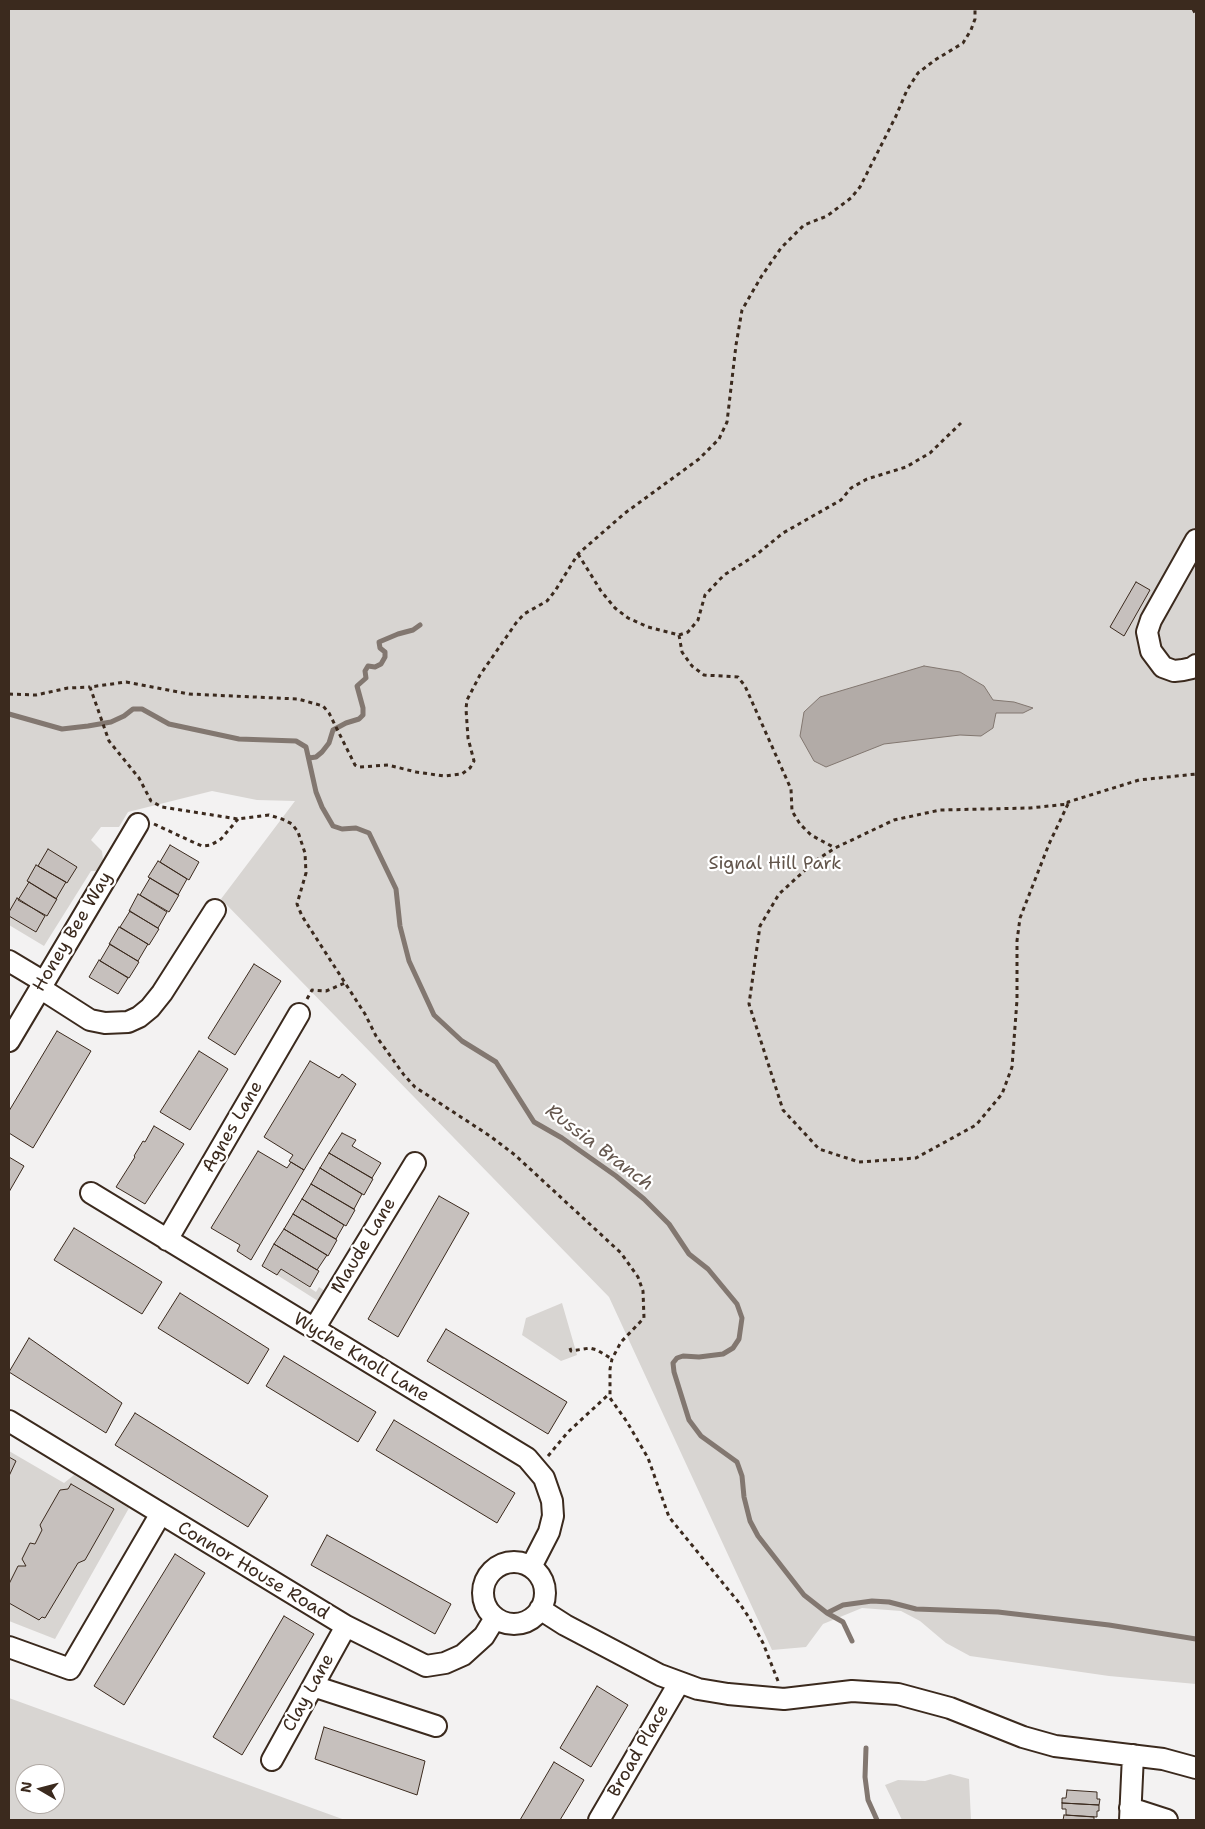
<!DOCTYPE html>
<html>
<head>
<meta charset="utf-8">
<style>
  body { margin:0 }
  #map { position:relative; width:1205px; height:1829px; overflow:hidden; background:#f3f2f2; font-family:"Shantell Sans",sans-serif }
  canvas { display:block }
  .frame { position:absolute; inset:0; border:10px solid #3b2a1e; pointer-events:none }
  .north { position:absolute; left:15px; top:1764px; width:50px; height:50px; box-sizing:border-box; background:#fff; border:1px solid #b1aaa5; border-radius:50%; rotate:278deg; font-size:14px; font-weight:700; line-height:20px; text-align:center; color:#3b2a1e }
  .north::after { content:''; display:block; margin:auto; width:18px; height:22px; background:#3b2a1e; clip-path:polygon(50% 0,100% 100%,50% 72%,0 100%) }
</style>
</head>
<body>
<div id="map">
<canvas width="1205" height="1829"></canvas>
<div class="frame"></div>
<div class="north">N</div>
</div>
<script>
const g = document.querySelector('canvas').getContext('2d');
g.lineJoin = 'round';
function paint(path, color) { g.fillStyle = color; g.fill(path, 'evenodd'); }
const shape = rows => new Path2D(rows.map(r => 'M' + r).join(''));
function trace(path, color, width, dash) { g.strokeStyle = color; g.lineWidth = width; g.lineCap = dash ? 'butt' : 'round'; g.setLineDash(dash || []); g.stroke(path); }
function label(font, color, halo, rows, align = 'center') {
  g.font = font + ' "Shantell Sans",sans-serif'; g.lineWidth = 4.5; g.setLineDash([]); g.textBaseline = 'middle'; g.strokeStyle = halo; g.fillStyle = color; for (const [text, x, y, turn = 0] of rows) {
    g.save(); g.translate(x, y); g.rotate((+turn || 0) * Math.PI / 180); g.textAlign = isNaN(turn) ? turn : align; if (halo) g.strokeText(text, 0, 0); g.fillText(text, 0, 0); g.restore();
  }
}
paint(shape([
  [9,9,1196,9,1196,1684,1109,1676,970,1656,946,1643,920,1621,901,1611,862,1608,823,1624,806,1647,772,1650,609,1297,221,899,295,801,257,800,212,791,128,812,119,827,101,827,91,840,102,851,103,860,99,871,91,871,44,946,9,925],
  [281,1269,316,1292,319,1287,325,1291,318,1301,277,1275],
  [562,1303,577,1355,561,1361,522,1335,526,1318],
  [9,1451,64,1483,74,1475,129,1508,55,1639,9,1621],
  [9,1698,345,1820,9,1820],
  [25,1774,55,1774,55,1804,25,1804],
  [950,1774,969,1779,971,1820,902,1820,885,1785,898,1780,925,1781]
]), '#d8d5d2');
const water = shape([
  [924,666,960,672,984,686,993,700,1014,702,1033,708,1023,713,996,713,993,728,981,736,960,735,884,744,826,767,814,761,800,736,804,712,820,697,924,666]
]);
paint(water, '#b2aba7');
trace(water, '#827770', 1);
trace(shape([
  [9,714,62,729,88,726,111,722,124,716,133,709,142,709,169,724,239,739,296,741,306,747,316,792,322,807,333,826,342,829,356,828,369,833,396,889,400,926,409,961,434,1015,462,1041,496,1062,534,1122,562,1138,616,1176,644,1199,669,1224,689,1254,708,1269,737,1304,742,1318,739,1339,733,1348,723,1354,699,1357,683,1356,677,1358,673,1363,674,1372,689,1420,701,1436,737,1462,742,1476,744,1497,750,1521,758,1536,804,1595,827,1613,843,1622,852,1641],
  [309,758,316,757,322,752,329,743,333,730,346,723,359,719,363,715,363,708,357,686,366,678,365,671,368,666,375,667,381,664,385,657,385,652,380,648,379,642,398,634,413,630,420,625],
  [827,1613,843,1605,872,1601,889,1602,916,1609,998,1612,1109,1625,1196,1639],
  [866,1748,865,1777,868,1800,877,1820]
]), '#827770', 5);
const building = shape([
  [1136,582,1150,590,1124,636,1110,627,1136,582],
  [170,845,199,862,189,880,160,862,170,845],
  [48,849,77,867,67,883,38,866,48,849],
  [158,861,187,879,178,895,148,877,158,861],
  [36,865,66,882,56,899,27,881,36,865],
  [150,878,179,895,169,912,140,895,150,878],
  [29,882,57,899,47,916,18,900,29,882],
  [138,894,167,912,158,928,129,911,138,894],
  [17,898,45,916,36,932,9,916,9,912,17,898],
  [130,911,159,929,149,945,120,927,130,911],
  [119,927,148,944,138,961,109,944,119,927],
  [110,944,139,962,129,978,100,961,110,944],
  [99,960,128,978,118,994,89,977,99,960],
  [254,964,281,981,235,1055,208,1038,254,964],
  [57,1031,91,1051,33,1148,9,1133,9,1111,57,1031],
  [199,1051,228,1069,190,1130,160,1112,199,1051],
  [310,1061,339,1078,342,1074,356,1084,304,1170,289,1161,293,1155,264,1137,310,1061],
  [154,1126,184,1144,145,1204,116,1187,135,1157,134,1156,143,1141,145,1142,154,1126],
  [342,1133,356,1140,352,1146,381,1163,372,1178,329,1153,342,1133],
  [258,1151,287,1168,291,1162,304,1170,251,1260,237,1251,240,1245,211,1228,258,1151],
  [329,1153,373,1179,364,1195,320,1168,329,1153],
  [9,1157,24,1166,9,1192,9,1157],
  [320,1168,362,1194,354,1209,311,1184,320,1168],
  [311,1184,355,1210,346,1226,302,1199,311,1184],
  [439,1196,469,1213,398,1337,368,1319,439,1196],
  [302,1199,344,1225,336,1239,293,1214,302,1199],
  [293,1214,337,1240,328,1256,284,1229,293,1214],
  [74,1228,162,1282,142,1314,54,1260,74,1228],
  [284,1229,327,1255,317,1270,274,1244,284,1229],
  [274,1244,319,1271,310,1287,281,1269,277,1275,262,1266,274,1244],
  [180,1293,269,1349,248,1384,158,1328,180,1293],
  [446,1329,567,1402,548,1434,427,1361,446,1329],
  [29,1338,122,1403,106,1433,9,1372,29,1338],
  [284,1356,376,1412,358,1442,266,1386,284,1356],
  [135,1413,268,1496,248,1527,115,1445,135,1413],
  [394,1420,515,1493,497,1523,376,1450,394,1420],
  [9,1457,16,1461,9,1476,9,1457],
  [71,1484,114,1509,85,1560,78,1563,45,1618,42,1617,39,1620,9,1603,9,1584,18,1566,26,1566,22,1559,30,1543,35,1544,42,1530,40,1525,60,1490,68,1489,71,1484],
  [327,1535,451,1604,435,1634,311,1565,327,1535],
  [175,1554,205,1573,124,1705,94,1686,175,1554],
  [284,1616,314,1634,242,1755,213,1737,284,1616],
  [597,1686,628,1705,591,1767,560,1748,597,1686],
  [324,1727,425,1761,417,1795,315,1759,324,1727],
  [554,1762,584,1780,560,1820,520,1820,554,1762],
  [1067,1790,1097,1792,1097,1799,1100,1799,1099,1805,1062,1803,1062,1798,1066,1798,1067,1790],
  [1062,1803,1099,1805,1099,1811,1097,1811,1097,1817,1066,1815,1066,1809,1062,1809,1062,1803],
  [1064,1815,1094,1817,1094,1820,1063,1820,1064,1815]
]);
paint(building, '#c6c0bd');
trace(building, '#3b2a1e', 1);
const minor = shape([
  [1196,540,1151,620,1147,632,1151,651,1163,667,1174,671,1183,670,1192,668,1196,665],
  [9,961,44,982],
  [40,988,90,1020,105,1023,128,1022,139,1017,150,1008,162,993,215,910],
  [9,1041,138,824],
  [91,1193,527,1458,544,1478,552,1501,553,1516,549,1532,531,1567],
  [167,1240,299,1014],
  [314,1329,415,1163],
  [9,1421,346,1626,426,1666,445,1663,463,1655,484,1636,495,1618],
  '483 1593a31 31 0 1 1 62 0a31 31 0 1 1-62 0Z',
  [540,1609,565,1625,660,1675,698,1689,728,1694,784,1699,852,1691,898,1694,950,1708,1023,1737,1055,1746,1163,1759,1196,1768],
  [9,1647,70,1669,160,1515],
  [313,1686,436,1726],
  [272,1760,346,1626],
  [1130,1808,1167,1820],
  [599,1820,679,1683],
  [1130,1820,1133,1755]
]);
trace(minor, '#3b2a1e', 24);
trace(shape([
  [1193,9,1196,15],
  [578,554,601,591,615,608,628,618,648,627,679,635,682,652,692,666,704,675,738,677,745,686,791,789,792,811,800,824,811,835,835,848],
  [679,635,688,632,698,620,705,595,724,575,756,555,783,533,841,500,851,488,867,479,906,467,930,453,961,423],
  [9,694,36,695,68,688,90,687],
  [1068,804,1049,844,1020,918,1017,941,1017,1000,1012,1067,1002,1094,976,1125,916,1158,859,1162,819,1149,783,1110,749,1004,760,926,779,894,815,861,835,848,894,820,940,810,1030,808,1068,804,1068,802,1139,780,1196,774],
  [154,824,195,843,202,846,211,845,221,839,238,819],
  [307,999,312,990,326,991,345,983],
  [570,1348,571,1351,590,1348,597,1350,612,1359],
  [548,1456,568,1432,608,1395],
  [778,1681,763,1643,750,1619,740,1604,669,1517,648,1458,627,1422,610,1398,610,1369,612,1359,621,1342,644,1318,643,1291,638,1277,621,1253,515,1155,490,1136,415,1087,404,1075,376,1036,365,1014,302,916,297,904,306,873,305,853,298,832,292,824,282,819,269,815,238,819,162,807,151,801,139,778,109,741,90,687,126,682,189,694,298,699,323,706,329,713,355,765,360,767,388,765,416,772,444,776,462,774,470,768,474,761,468,738,466,709,467,700,480,675,516,623,524,614,547,601,555,591,578,554,625,513,699,459,719,439,727,422,736,345,742,310,761,277,781,248,804,225,827,216,851,198,860,187,896,116,907,90,918,73,935,60,963,43,971,30,975,19,975,9]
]), '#3b2a1e', 3, [4, 4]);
trace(minor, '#fff', 20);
label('18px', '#62554b', '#fff', [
  ["Signal Hill Park",775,864]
]);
label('18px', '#3b2a1e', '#fff', [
  ["Honey Bee Way",73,932,-59],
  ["Agnes Lane",233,1127,-60],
  ["Maude Lane",364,1246,-59],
  ["Wyche Knoll Lane",361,1358,31],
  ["Connor House Road",253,1571,31],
  ["Clay Lane",309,1693,-61],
  ["Broad Place",639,1751,-60]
]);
label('italic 19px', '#65574e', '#fff', [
  ["Russia Branch",599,1148,37]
]);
</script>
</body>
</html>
